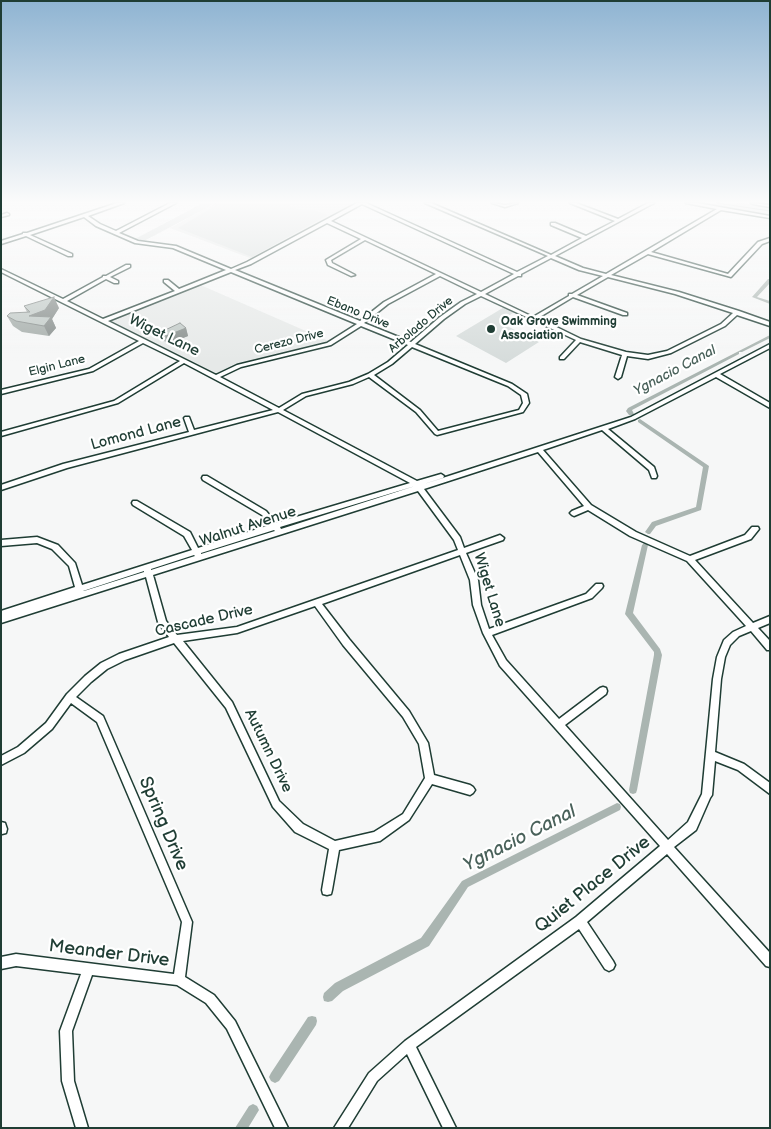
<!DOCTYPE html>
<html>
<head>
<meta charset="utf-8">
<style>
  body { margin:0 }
  #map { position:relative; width:771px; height:1129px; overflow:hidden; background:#f6f7f7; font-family:"Balsamiq Sans",sans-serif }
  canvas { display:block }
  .frame { position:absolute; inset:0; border:2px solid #1f3d34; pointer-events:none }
</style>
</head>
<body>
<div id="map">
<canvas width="771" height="1129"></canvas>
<div class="frame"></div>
</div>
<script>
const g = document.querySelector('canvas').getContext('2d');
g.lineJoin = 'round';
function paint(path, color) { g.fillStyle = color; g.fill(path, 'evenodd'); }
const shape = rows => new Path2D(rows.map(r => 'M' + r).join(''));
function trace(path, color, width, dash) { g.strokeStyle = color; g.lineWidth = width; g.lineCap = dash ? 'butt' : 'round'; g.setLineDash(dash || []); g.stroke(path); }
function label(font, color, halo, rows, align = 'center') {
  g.font = font + ' "Balsamiq Sans",sans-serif'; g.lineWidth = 4.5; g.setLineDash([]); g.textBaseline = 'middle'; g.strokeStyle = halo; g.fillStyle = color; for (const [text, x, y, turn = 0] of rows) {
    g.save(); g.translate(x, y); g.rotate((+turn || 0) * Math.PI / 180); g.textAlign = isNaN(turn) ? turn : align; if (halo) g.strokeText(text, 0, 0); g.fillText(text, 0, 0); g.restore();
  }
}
paint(shape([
  [216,203,361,203,255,260,170,228],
  [196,283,331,342,239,366,216,377,103,321]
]), '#e6e9e8');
paint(shape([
  [203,203,216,203,142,242,133,240],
  [220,203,283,203,297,209,314,210,328,215,252,257,178,228],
  [688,203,770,204,770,217,719,210],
  [506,306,516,311,499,322,539,342,506,363,456,336]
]), '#d6dcdb');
trace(shape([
  [717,203,770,211]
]), '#72857f', 1);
paint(shape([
  [768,279,770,279,770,283,757,297,770,301,770,304,752,297,768,279],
  [770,335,770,338,742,352,739,352,739,354,632,410,634,414,633,415,629,415,626,411,628,408,770,335],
  [640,419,709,466,701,510,656,526,650,534,648,534,645,532,652,522,696,507,703,467,638,422,638,420,640,419],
  [645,542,648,545,633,613,660,649,662,655,637,790,636,793,633,794,630,793,629,790,654,655,654,652,625,614,642,545,645,542],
  [617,803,620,804,621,807,620,810,468,887,429,946,343,991,332,1001,328,1002,324,1001,323,997,324,993,335,983,421,938,462,881,617,803],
  [312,1016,316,1017,317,1021,316,1025,279,1081,275,1083,271,1081,269,1077,271,1073,308,1017,312,1016],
  [253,1104,257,1106,259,1110,248,1128,235,1128,249,1106,253,1104]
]), '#aab5b1');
const minor = shape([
  [117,203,124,203,88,216,100,224,116,231,170,203,176,203,119,233,138,241,176,246,231,269,247,262,357,203,366,203,517,272,548,256,425,203,431,203,551,255,582,238,551,225,551,223,555,223,586,236,615,221,570,203,576,203,618,219,648,203,654,203,555,256,583,268,606,274,717,209,686,203,697,203,770,216,770,218,721,210,651,252,728,274,758,242,770,238,770,241,762,244,731,277,648,254,611,275,679,292,739,311,770,322,770,326,737,315,725,326,671,353,648,359,627,356,621,377,618,379,615,377,622,355,580,342,564,359,560,359,560,357,576,340,481,296,465,304,444,319,415,344,512,384,527,394,529,403,523,412,437,435,435,434,416,412,369,377,353,384,306,396,283,410,417,481,441,474,444,476,443,478,421,485,631,417,770,344,770,348,720,374,770,403,770,408,716,377,635,419,608,429,654,467,657,476,656,478,652,478,649,470,602,430,543,450,591,505,636,532,690,556,745,535,752,527,758,527,759,529,751,539,695,560,753,623,770,616,770,623,758,628,770,641,770,650,767,650,751,631,739,636,730,645,725,657,721,679,715,752,744,764,770,783,770,794,738,770,715,761,712,795,710,798,696,830,674,847,770,953,770,967,766,966,667,854,587,922,613,961,615,965,613,969,609,971,605,969,579,929,416,1047,456,1128,443,1128,407,1054,377,1081,348,1128,334,1128,369,1073,405,1041,576,917,660,846,500,666,483,633,473,605,470,580,460,555,322,604,349,639,409,711,428,743,434,775,470,785,473,787,475,790,473,793,470,795,432,784,409,820,380,841,339,850,332,890,331,894,327,895,323,894,322,890,329,849,295,832,273,807,226,708,174,643,125,660,107,669,91,682,76,697,103,716,192,922,185,977,214,995,235,1021,288,1128,275,1128,227,1029,206,1003,177,985,92,975,72,1031,74,1081,88,1128,76,1128,62,1081,60,1031,81,974,16,966,1,969,1,957,16,954,174,974,182,922,97,722,71,703,52,729,24,753,1,765,1,756,18,747,46,723,67,694,85,676,101,663,119,654,169,637,158,622,146,577,1,623,1,611,75,587,69,566,52,549,37,543,1,546,1,540,37,537,58,545,75,563,82,585,192,550,184,536,133,505,132,503,133,501,137,501,190,532,198,548,270,525,262,515,203,480,202,478,203,476,207,476,266,511,276,523,410,483,278,412,67,468,1,490,1,485,63,464,189,432,184,418,185,417,189,417,194,430,273,410,184,363,118,403,1,436,1,432,114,401,180,361,143,343,93,371,1,394,1,390,89,369,139,341,1,272,1,269,63,299,103,277,103,276,106,276,126,265,130,265,130,267,110,277,118,281,118,283,114,283,106,279,67,301,103,319,175,291,164,282,164,280,168,280,179,289,226,270,173,248,135,243,96,226,84,217,30,235,72,254,72,256,68,256,26,236,1,244,1,241,23,234,23,233,27,233,117,203],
  [362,204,514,274,481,292,331,221,362,204],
  [327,223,361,239,326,260,328,265,351,276,355,275,332,263,331,260,365,240,436,274,384,302,360,321,235,270,251,264,327,223],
  [551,258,579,270,603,276,572,294,569,294,569,296,533,317,485,294,518,276,521,276,521,274,551,258],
  [231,272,357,324,327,343,237,365,216,375,108,321,231,272],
  [440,276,477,294,461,302,440,317,411,342,364,323,388,304,440,276],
  [608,277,675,294,733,313,721,324,667,351,648,355,626,352,581,339,538,318,573,297,623,315,627,315,627,313,577,295,608,277],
  [361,326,408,345,388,362,368,374,349,382,302,394,279,408,220,377,241,367,331,345,361,326],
  [412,347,508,386,521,395,523,403,519,410,438,431,420,410,374,375,392,364,412,347],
  [538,452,584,506,572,511,570,513,572,515,574,516,588,510,630,536,687,561,746,626,733,632,724,640,717,657,713,679,702,794,688,822,668,840,565,725,606,694,607,691,606,688,603,687,600,688,559,719,506,660,492,635,592,598,602,588,603,586,602,584,596,584,586,594,489,629,481,605,478,580,466,553,503,540,504,538,500,535,464,548,460,537,424,489,538,452],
  [415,486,281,529,280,527,415,486],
  [418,491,454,540,458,550,237,627,177,635,166,621,153,575,418,491],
  [274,530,275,531,201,554,201,553,274,530],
  [194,555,195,556,151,570,151,569,194,555],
  [144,571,144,572,84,591,83,591,144,571],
  [315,606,343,645,403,717,419,744,425,778,403,814,374,832,335,841,303,824,279,801,232,702,183,641,237,633,315,606],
  [492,203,505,205,518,203,505,207,492,203],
  [751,203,770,205,770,207,753,204,751,203],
  [7,213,9,214,9,215,1,217,1,215,7,213],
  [1,822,5,823,7,829,6,833,2,834,1,822]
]);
trace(minor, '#1f3d34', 3);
paint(minor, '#fff');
paint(shape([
  [24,306,59,308,52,319,56,328,49,336,22,332,13,326,7,316,27,312],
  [186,328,188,336,168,344,163,340,161,332]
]), '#a5adaa');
paint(shape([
  [54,297,59,308,52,319,56,328,49,336,44,326,29,316],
  [186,328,188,336,168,344,166,336]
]), '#868d8b');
const building = shape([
  [54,297,45,310,29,316,51,317,44,326,16,321,7,316,10,313,30,312,24,306,54,297],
  [180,323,186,328,166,336,161,332,180,323]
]);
paint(building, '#c0c9c6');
trace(building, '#868d8b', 1);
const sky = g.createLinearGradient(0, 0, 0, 361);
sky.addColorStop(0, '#8fb4d2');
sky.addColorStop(0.56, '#fbfbfb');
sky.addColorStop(1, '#fbfbfb00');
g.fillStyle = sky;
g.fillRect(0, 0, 771, 361);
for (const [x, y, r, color] of [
  [491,329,5,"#1f3d34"]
]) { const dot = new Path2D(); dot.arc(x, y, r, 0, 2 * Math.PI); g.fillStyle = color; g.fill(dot); trace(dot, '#fff', 2); }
label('12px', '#1f3d34', '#fff', [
  ["Ebano Drive",358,313,22],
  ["Arbolado Drive",421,325,-40],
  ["Cerezo Drive",289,342,-14],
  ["Elgin Lane",57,366,-14]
]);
label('bold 12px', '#1f3d34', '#fff', [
  ["Oak Grove Swimming",501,322],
  ["Association",501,336]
], 'left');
label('italic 14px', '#49615a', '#fff', [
  ["Ygnacio Canal",675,371,-28]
]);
label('15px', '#1f3d34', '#fff', [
  ["Wiget Lane",164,336,26],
  ["Lomond Lane",136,434,-15],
  ["Walnut Avenue",248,527,-18],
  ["Wiget Lane",489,590,73],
  ["Cascade Drive",204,621,-13],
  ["Autumn Drive",268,751,64]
]);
label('18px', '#1f3d34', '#fff', [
  ["Spring Drive",163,824,67],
  ["Quiet Place Drive",593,885,-39],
  ["Meander Drive",109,954,7]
]);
label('italic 19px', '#49615a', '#fff', [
  ["Ygnacio Canal",520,839,-27]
]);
</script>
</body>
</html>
